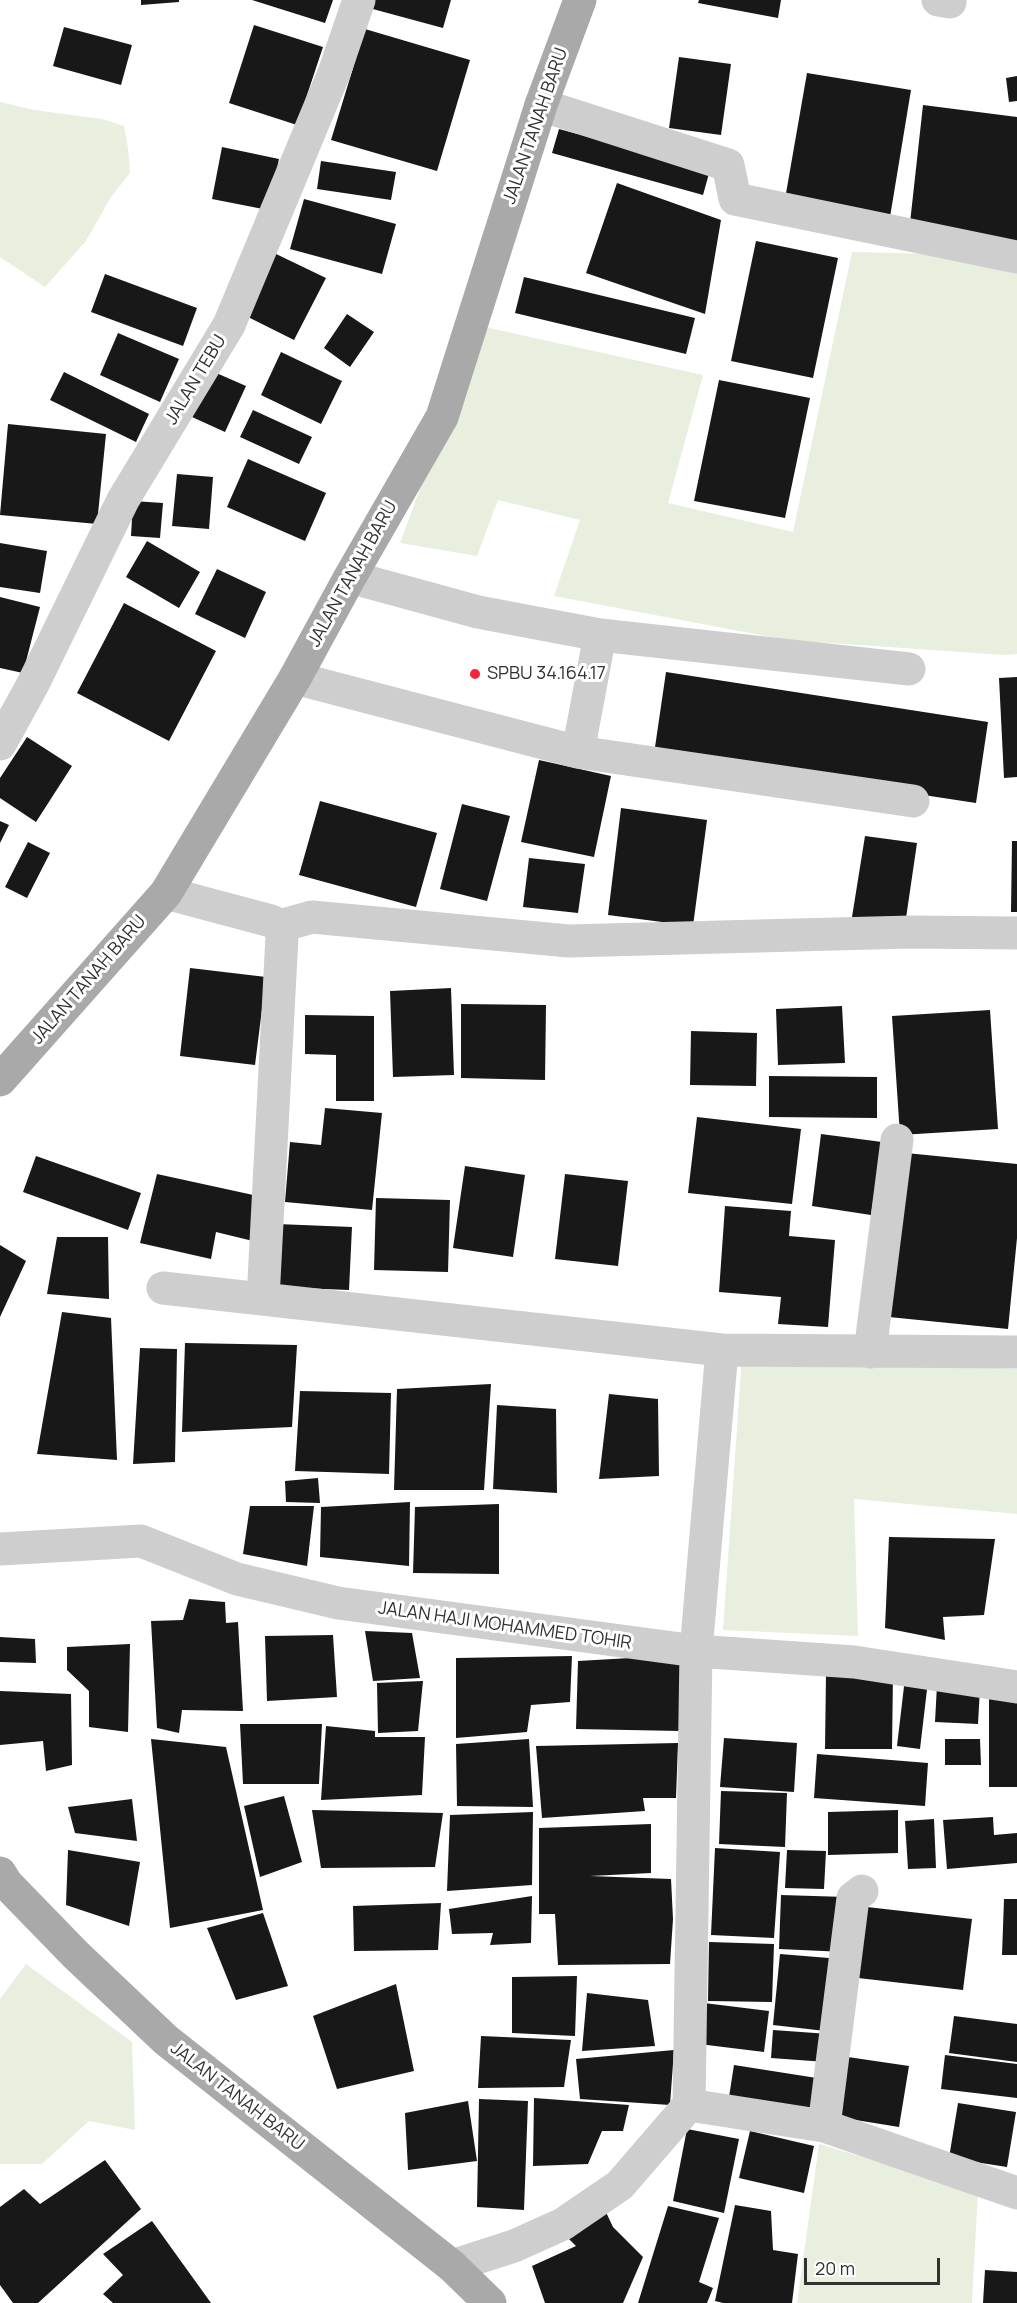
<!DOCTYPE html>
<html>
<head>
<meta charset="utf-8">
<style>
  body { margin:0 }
  #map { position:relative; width:1017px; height:2303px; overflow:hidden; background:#fff; font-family:Manrope,sans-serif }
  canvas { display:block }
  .scale { position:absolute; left:804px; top:2258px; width:136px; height:27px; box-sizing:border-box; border:3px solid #313131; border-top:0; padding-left:8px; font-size:18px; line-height:21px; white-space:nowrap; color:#313131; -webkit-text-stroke:4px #fff; paint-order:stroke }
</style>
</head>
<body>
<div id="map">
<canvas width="1017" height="2303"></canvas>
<div class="scale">20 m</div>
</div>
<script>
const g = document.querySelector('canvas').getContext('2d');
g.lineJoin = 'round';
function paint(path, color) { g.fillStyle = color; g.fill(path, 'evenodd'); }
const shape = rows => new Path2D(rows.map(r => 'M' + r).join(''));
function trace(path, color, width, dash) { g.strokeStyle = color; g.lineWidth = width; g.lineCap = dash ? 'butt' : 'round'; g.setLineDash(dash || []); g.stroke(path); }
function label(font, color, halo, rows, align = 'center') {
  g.font = font + ' Manrope,sans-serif'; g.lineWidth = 6; g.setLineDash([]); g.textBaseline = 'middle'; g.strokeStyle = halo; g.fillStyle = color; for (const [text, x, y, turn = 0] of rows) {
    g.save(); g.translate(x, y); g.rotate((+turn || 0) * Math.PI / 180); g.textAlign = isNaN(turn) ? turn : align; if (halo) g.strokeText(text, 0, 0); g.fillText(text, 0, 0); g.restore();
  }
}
paint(shape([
  [0,102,34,110,102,119,124,126,128,148,130,173,111,197,86,241,45,287,0,257],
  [852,252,1017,256,1017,654,1004,655,787,640,554,596,580,520,498,500,477,556,400,543,480,326,703,375,668,503,793,532],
  [742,1355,1017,1369,1017,1514,854,1499,858,1636,723,1630],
  [26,1964,132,2042,135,2130,89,2121,42,2164,0,2164,0,1999],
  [819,2144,978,2191,972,2303,797,2303]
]), '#e8efde');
paint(shape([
  [141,0,179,0,179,2,141,5],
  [252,0,333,0,325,23],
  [371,0,451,0,443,28,369,8],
  [699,0,781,0,778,18,698,3],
  [254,25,323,47,297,125,229,103],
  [64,27,132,45,121,85,53,66],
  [365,29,470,60,437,171,331,140],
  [679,57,731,64,721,135,669,128],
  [807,73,911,90,890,217,785,199],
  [1017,76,1017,101,1009,102,1006,78],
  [923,105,1017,117,1017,243,909,232],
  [559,129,710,170,703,195,552,153],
  [222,147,279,159,268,210,212,199],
  [321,161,396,172,391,200,317,189],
  [617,183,721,220,705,314,586,273],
  [304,199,396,224,382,274,290,249],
  [756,241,838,258,813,378,731,361],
  [274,253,326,278,294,340,242,314],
  [105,274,197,308,183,346,91,312],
  [524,277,695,318,686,354,515,313],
  [347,314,374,332,350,367,324,348],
  [118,333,179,359,160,402,100,375],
  [281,352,342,381,321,424,261,395],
  [64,372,149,414,136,442,50,400],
  [214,372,246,386,225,432,192,417],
  [719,380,810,398,785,518,694,501],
  [253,410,312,437,299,464,240,437],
  [8,424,106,434,97,524,0,515],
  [248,459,326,493,305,541,227,507],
  [177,474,213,477,209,529,172,526],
  [133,501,163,503,160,538,131,536],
  [147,541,200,572,179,608,126,577],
  [0,543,47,551,40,593,0,587],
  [217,569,266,592,245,638,195,614],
  [0,597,40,607,23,673,0,668],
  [124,603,216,651,169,741,77,693],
  [666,672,988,722,976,803,654,754],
  [1017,677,1017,777,1004,778,999,678],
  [27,737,72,766,36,822,0,798,0,778],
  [539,760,611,776,594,857,521,842],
  [320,801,437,833,416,907,299,875],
  [462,804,510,816,487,901,440,889],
  [621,808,707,820,693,926,608,915],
  [0,821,9,825,0,843],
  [865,836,917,843,905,925,852,917],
  [1012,841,1017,841,1017,912,1011,912],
  [28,842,50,853,27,898,5,887],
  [529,858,585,864,578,913,523,907],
  [190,968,266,977,255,1065,180,1056],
  [451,988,454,1075,393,1077,390,991],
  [461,1004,546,1005,545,1080,461,1078],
  [842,1006,845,1063,778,1065,776,1009],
  [990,1010,998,1129,900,1135,892,1016],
  [305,1015,374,1016,374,1101,336,1101,336,1055,305,1054],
  [691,1031,757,1033,756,1086,690,1085],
  [769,1076,877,1077,877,1118,769,1117],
  [325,1108,382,1113,372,1210,285,1202,290,1142,321,1145],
  [697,1117,801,1129,792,1204,688,1193],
  [821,1134,882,1142,871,1215,812,1206],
  [906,1153,1017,1164,1017,1238,1008,1329,889,1317],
  [36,1156,141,1193,128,1230,23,1192],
  [465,1166,525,1175,513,1257,453,1248],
  [157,1174,267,1198,257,1242,216,1232,211,1259,140,1243],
  [565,1174,628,1181,618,1266,555,1259],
  [376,1198,450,1200,448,1272,374,1270],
  [725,1206,791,1211,789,1236,835,1240,828,1327,778,1324,781,1297,719,1292],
  [277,1224,352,1227,349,1290,274,1287],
  [57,1237,108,1237,109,1299,47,1294],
  [0,1245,26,1261,0,1317],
  [62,1312,111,1318,117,1460,37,1454],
  [185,1343,297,1345,292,1427,182,1432],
  [140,1348,177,1349,175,1462,133,1464],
  [491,1384,484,1490,394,1490,397,1389],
  [300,1391,391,1393,389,1474,295,1471],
  [609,1394,658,1399,659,1476,599,1479],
  [497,1405,556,1409,557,1493,493,1489],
  [318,1478,320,1503,286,1502,285,1481],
  [410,1502,409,1566,320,1557,321,1507],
  [499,1504,499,1574,413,1573,415,1507],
  [250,1506,314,1506,307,1566,243,1554],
  [889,1537,995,1539,984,1615,943,1617,945,1640,885,1628],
  [189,1599,225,1602,226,1623,238,1622,243,1711,182,1710,179,1733,157,1728,151,1621,183,1620],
  [365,1631,412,1633,420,1678,373,1681],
  [333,1635,337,1697,267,1701,265,1636],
  [0,1637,35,1639,36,1663,0,1662],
  [130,1644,128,1732,89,1727,89,1691,67,1670,67,1647],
  [682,1655,680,1731,576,1729,578,1661],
  [572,1656,570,1702,531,1705,527,1732,456,1738,456,1658],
  [826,1673,893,1674,892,1749,825,1749],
  [905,1678,928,1681,920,1749,897,1746],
  [423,1681,418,1731,378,1733,377,1683],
  [937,1685,980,1688,978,1724,935,1722],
  [0,1691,71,1694,72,1765,46,1771,43,1741,0,1745],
  [989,1698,1017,1698,1017,1787,989,1787],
  [240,1724,322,1724,319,1784,243,1784],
  [326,1726,375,1731,375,1737,425,1737,422,1795,321,1800],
  [724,1738,797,1743,794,1792,720,1787],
  [151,1739,226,1747,263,1910,170,1928],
  [529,1739,533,1807,457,1806,456,1744],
  [945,1739,980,1739,981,1765,945,1765],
  [678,1743,676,1798,643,1798,645,1811,542,1818,536,1746],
  [817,1754,928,1763,925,1806,814,1798],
  [721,1791,787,1793,785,1847,719,1844],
  [284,1796,302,1862,260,1877,244,1806],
  [132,1799,137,1841,75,1833,68,1807],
  [312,1810,443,1813,435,1867,321,1868],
  [898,1810,898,1853,828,1855,828,1812],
  [533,1812,532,1885,447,1891,450,1815],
  [993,1817,994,1835,1017,1833,1017,1863,947,1869,943,1820],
  [934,1819,936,1868,908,1869,905,1821],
  [651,1824,651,1873,590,1876,671,1879,673,1919,670,1964,558,1965,555,1914,539,1914,539,1828],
  [715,1848,780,1852,774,1938,711,1935],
  [68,1850,140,1862,129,1926,66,1905],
  [787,1850,826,1851,824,1889,785,1888],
  [781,1895,846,1897,845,1952,779,1949],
  [532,1896,531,1943,490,1945,493,1933,452,1934,449,1909],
  [1004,1899,1017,1899,1017,1955,1002,1955],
  [441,1903,438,1950,354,1951,353,1906],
  [867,1907,972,1919,963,1990,858,1978],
  [263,1913,288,1986,236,2000,207,1928],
  [709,1942,774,1944,772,2002,708,2001],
  [780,1954,841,1959,834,2032,773,2025],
  [577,1976,575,2036,512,2033,512,1977],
  [396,1984,414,2071,337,2089,313,2016],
  [587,1993,648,2000,655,2046,582,2051],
  [704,2003,769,2011,764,2052,699,2044],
  [954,2016,1017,2024,1017,2062,949,2053],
  [773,2030,829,2034,826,2062,771,2058],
  [481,2036,571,2040,564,2087,478,2088],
  [674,2050,670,2105,580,2099,576,2059],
  [945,2055,1017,2064,1017,2098,941,2089],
  [841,2056,909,2066,899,2127,831,2116],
  [734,2065,823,2079,817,2111,729,2097],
  [534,2098,629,2105,623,2131,602,2131,588,2164,533,2166],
  [479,2099,528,2101,524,2210,477,2207],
  [468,2101,477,2161,408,2170,405,2113],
  [958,2103,1016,2112,1007,2167,949,2158],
  [687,2129,739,2139,724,2213,673,2201],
  [750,2131,814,2146,804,2193,739,2178],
  [105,2160,141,2209,38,2303,13,2303,0,2285,0,2207,24,2189,40,2204],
  [735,2205,771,2211,773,2250,798,2254,792,2303,723,2303,715,2301],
  [668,2206,719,2218,699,2282,713,2288,707,2303,638,2303],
  [604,2208,613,2227,643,2257,623,2303,545,2303,532,2266,576,2246,565,2235],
  [152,2221,211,2303,113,2303,103,2294,123,2275,103,2254],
  [985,2270,1017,2272,1017,2303,983,2303]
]), '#181818');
trace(shape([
  [938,0,950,2],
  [541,105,728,165,735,199,1017,257],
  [350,577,478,612,600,635,909,669],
  [295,678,578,752,913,801],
  [0,744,33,684,123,500,229,325,334,73,359,0],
  [578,752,600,635],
  [166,893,271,921,280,926,312,917,569,941,911,932,1017,933],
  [163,1288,722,1350,1017,1352],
  [263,1299,282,936,280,926],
  [870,1352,897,1140],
  [0,1549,141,1541,237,1579,338,1603,696,1651,854,1662,1017,1687],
  [689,2105,824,2126,1017,2193],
  [824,2126,853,1898,862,1891],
  [452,2266,514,2246,563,2224,620,2185,689,2105,696,1651,722,1350]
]), '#cecece', 33);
trace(shape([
  [0,1080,166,893,295,678,350,577,442,417,541,105,580,0],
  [0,1873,7,1884,76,1955,166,2040,452,2266,490,2303]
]), '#a9a9a9', 33);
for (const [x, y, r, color] of [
  [475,674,6,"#f4273a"]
]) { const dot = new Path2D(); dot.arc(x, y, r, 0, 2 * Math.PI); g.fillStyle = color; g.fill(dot); trace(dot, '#fff', 2); }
label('18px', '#313131', '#fff', [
  ["JALAN TANAH BARU",536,126,-71],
  ["JALAN TEBU",196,380,-59],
  ["JALAN TANAH BARU",353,574,-61],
  ["JALAN TANAH BARU",89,980,-49],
  ["JALAN HAJI MOHAMMED TOHIR",505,1626,8],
  ["JALAN TANAH BARU",237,2097,38]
]);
label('18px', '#313131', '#fff', [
  ["SPBU 34.164.17",487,674]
], 'left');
</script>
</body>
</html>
